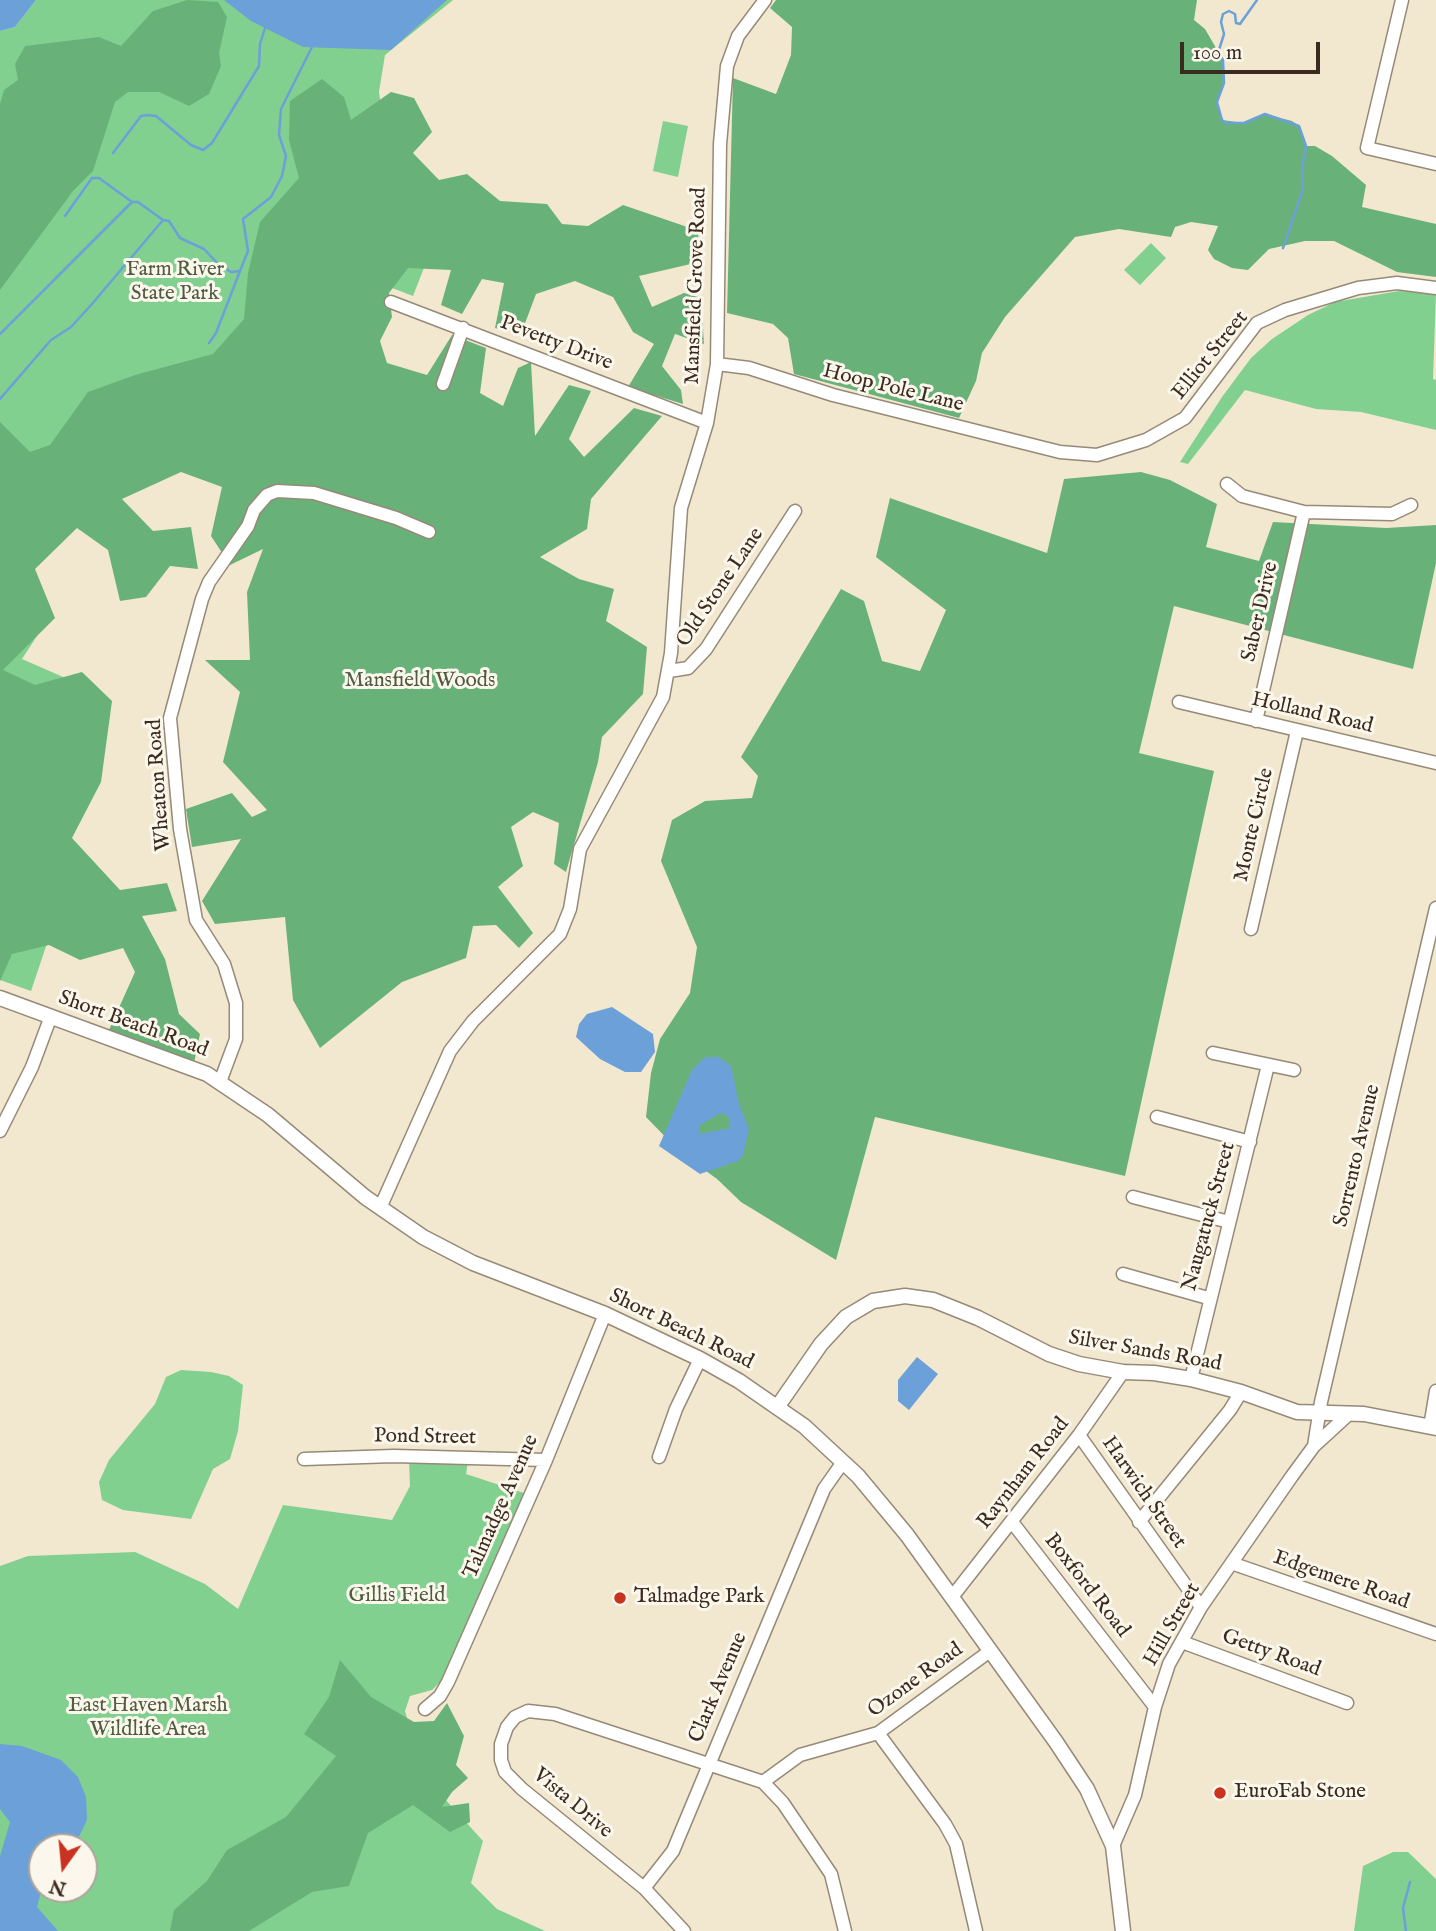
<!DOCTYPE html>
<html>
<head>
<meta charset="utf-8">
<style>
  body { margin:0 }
  #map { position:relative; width:1436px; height:1931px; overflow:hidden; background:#f2e8d0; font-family:"IM FELL English",serif }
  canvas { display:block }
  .north { position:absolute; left:28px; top:1833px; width:70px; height:70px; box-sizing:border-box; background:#fbf7ec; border:2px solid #aea59a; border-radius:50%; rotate:195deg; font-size:19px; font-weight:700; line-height:28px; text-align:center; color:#3b2a1e }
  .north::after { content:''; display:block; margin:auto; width:24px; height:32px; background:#c8321e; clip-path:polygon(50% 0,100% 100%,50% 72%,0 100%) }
  .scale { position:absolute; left:1180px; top:42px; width:140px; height:32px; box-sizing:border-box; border:4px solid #3b2a1e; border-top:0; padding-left:9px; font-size:21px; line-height:24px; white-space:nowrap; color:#3b2a1e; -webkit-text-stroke:5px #fbf7ec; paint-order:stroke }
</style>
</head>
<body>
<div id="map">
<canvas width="1436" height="1931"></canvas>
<div class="north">N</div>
<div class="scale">100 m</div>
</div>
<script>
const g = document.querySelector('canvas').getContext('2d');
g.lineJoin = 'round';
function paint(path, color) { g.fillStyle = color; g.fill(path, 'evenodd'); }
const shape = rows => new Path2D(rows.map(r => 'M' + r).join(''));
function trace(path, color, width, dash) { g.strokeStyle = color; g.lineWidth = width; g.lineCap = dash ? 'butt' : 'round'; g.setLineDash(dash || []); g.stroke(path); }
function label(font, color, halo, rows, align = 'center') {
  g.font = font + ' "IM FELL English",serif'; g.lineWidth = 6; g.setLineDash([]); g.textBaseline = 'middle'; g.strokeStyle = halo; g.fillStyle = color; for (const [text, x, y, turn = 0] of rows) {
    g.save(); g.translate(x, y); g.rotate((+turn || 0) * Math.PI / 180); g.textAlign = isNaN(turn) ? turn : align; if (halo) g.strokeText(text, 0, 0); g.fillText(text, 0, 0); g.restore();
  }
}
paint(shape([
  [36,0,453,0,385,55,379,92,382,114,438,232,413,296,379,283,194,458,41,527,23,565,46,622,22,659,70,680,67,778,72,869,31,991,0,980,0,31,15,27],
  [663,121,688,126,678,177,653,171],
  [1151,243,1166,258,1140,285,1124,270],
  [1399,291,1436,293,1433,379,1436,380,1436,430,1361,412,1316,409,1245,390,1188,464,1180,462,1222,397,1251,358,1272,339,1308,315,1335,302],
  [181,1370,211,1372,229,1376,243,1385,238,1431,230,1459,213,1469,191,1519,123,1510,102,1500,99,1482,109,1460,155,1404,166,1377],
  [409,1461,468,1462,466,1474,524,1493,442,1680,432,1690,410,1696,405,1711,424,1776,483,1841,471,1883,497,1909,545,1931,0,1931,0,1566,28,1556,135,1552,205,1584,238,1609,283,1505,392,1520,410,1486],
  [42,1847,84,1847,84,1889,42,1889],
  [1393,1852,1408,1852,1436,1879,1436,1931,1354,1931,1363,1866]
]), '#81d08f');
paint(shape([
  [187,0,218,2,227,17,219,53,221,66,209,94,189,106,159,92,128,92,115,102,93,171,73,191,0,290,0,104,4,90,18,80,15,64,25,46,99,37,121,46,153,11],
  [776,0,1197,0,1194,20,1205,29,1223,60,1224,83,1217,102,1222,120,1244,123,1265,114,1292,121,1299,126,1306,146,1315,146,1332,156,1366,185,1362,207,1436,224,1436,277,1397,272,1334,241,1305,241,1269,249,1248,270,1232,268,1214,259,1208,250,1218,226,1191,222,1175,227,1171,237,1119,229,1075,237,1005,317,982,353,976,381,959,418,794,374,788,338,773,324,727,313,733,78,776,94,791,55,792,27,770,8],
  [322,79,344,97,351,120,391,92,414,98,432,132,413,153,439,180,467,174,500,201,547,204,562,224,588,226,623,205,699,231,695,263,639,276,652,307,684,293,701,298,704,344,675,334,662,366,681,390,683,404,628,387,654,344,633,332,613,297,575,281,536,294,521,334,495,328,504,283,482,279,462,314,441,305,451,270,408,268,389,293,392,317,380,341,387,363,427,375,452,335,486,348,480,393,503,406,518,368,531,362,535,436,569,385,591,391,569,439,584,457,634,408,662,416,591,499,587,529,540,557,579,579,614,589,606,621,647,647,643,694,602,737,598,762,566,872,554,864,559,823,533,812,511,827,523,866,498,887,533,933,519,948,496,925,473,926,466,958,402,982,320,1048,293,1000,285,917,215,924,202,901,241,839,192,847,186,809,232,793,252,817,267,810,223,762,240,692,205,660,250,660,247,592,263,549,230,565,211,536,222,487,181,472,122,499,153,531,191,527,198,569,170,566,146,597,120,601,108,550,77,528,35,569,55,618,3,670,35,685,82,672,112,701,101,782,72,838,120,890,167,883,177,911,142,916,165,959,179,1014,200,1034,194,1063,109,1030,135,972,123,948,80,960,49,945,12,954,0,981,0,422,30,452,50,445,88,392,135,375,213,354,244,319,248,273,260,222,299,178,289,140,290,101],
  [1141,472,1170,480,1217,504,1206,547,1259,561,1273,522,1386,528,1436,525,1436,563,1413,669,1174,606,1139,753,1214,771,1125,1176,875,1117,836,1260,741,1202,717,1179,680,1152,646,1117,651,1073,660,1039,690,993,697,947,661,861,672,820,705,801,752,798,758,776,741,757,841,589,864,601,882,661,920,671,946,610,876,557,890,498,1047,553,1064,479],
  [340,1660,371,1697,414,1722,434,1721,447,1703,464,1736,456,1765,468,1778,452,1792,442,1807,469,1803,470,1822,450,1832,413,1805,368,1833,349,1886,312,1892,249,1931,170,1931,174,1910,207,1881,227,1850,286,1817,336,1756,304,1734,329,1697]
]), '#68b27a');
paint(shape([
  [0,0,36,0,15,27,0,31],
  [224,0,447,0,391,50,303,47,251,21],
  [612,1007,653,1034,655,1052,641,1072,625,1072,600,1059,576,1037,579,1024,587,1014],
  [705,1057,719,1057,731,1066,739,1104,749,1129,743,1155,738,1161,700,1174,659,1146,692,1070],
  [721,1113,730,1118,730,1128,699,1134,700,1125],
  [917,1357,938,1374,909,1410,898,1401,898,1380],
  [0,1744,22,1746,61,1760,78,1777,86,1797,87,1820,74,1847,42,1847,42,1888,37,1907,58,1931,0,1931,0,1856,10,1822,0,1809]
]), '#6ca0d8');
trace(shape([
  [1257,0,1240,24,1236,23,1235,14,1229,11,1223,14,1221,22,1224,34,1218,53,1223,60,1224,83,1217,102,1222,120,1226,123,1244,123,1265,114,1299,126,1306,146,1302,169,1303,189,1283,248],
  [113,153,141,116,147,115,156,116,191,145,203,150,212,143,259,66,260,44,265,28],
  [65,216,92,178,99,178,132,202],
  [0,334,132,202,138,202,163,220],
  [209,343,216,333,240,271],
  [0,399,51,340,71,327,92,304,163,220,169,221,180,238,204,249,217,263,231,272,240,271,248,251,243,219,271,197,282,176,286,156,279,135,281,109,312,47],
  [1406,1931,1403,1908,1410,1882]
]), '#6ca0d8', 2.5);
const minor = shape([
  [1402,0,1367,148,1436,164],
  [391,302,707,423],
  [717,364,749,368,833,395,1060,452,1097,455,1146,440,1185,418,1257,323,1285,310,1358,288,1397,283,1436,288],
  [443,384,463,328],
  [1227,484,1242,496,1304,512,1392,514,1411,505],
  [669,671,688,668,706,649,795,511],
  [1179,702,1436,763],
  [1256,721,1304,512],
  [1251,929,1297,731],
  [1213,1053,1294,1070],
  [220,1082,236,1039,236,1003,224,964,196,920,180,829,170,718,202,599,209,582,248,526,254,510,267,495,277,491,314,493,396,518,429,532],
  [1157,1117,1250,1142],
  [0,1131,32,1067,51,1016],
  [1133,1197,1229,1222],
  [380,1208,450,1051,473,1021,560,934,570,909,580,849,663,697,671,653,681,508,707,423,717,364,720,144,727,66,738,36,765,0],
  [1123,1274,1208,1298],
  [1191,1379,1268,1065],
  [1430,1427,1436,1391],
  [1079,1435,1201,1607],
  [1314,1446,1321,1402,1436,908],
  [659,1457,676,1409,700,1359],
  [304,1459,394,1456,546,1460],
  [1012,1522,1155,1707],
  [1139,1522,1230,1410,1241,1392],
  [1234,1564,1436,1634],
  [952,1597,1079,1435,1123,1372],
  [1182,1642,1347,1703],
  [425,1709,440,1696,448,1682,546,1460,605,1314],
  [878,1733,945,1824,956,1844,976,1931],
  [763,1782,783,1803,831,1874,845,1931],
  [1113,1846,1135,1795,1155,1707,1169,1664,1201,1607,1292,1476,1314,1446,1350,1413],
  [644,1888,673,1851,824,1489,843,1462],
  [684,1931,644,1888,522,1789,505,1772,501,1760,501,1744,507,1727,515,1717,528,1711,555,1714,763,1782,800,1755,878,1733,990,1651]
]);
const major = shape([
  [0,998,207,1074,268,1115,365,1197,423,1237,473,1263,605,1314,700,1359,739,1381,804,1426,858,1476,907,1535,1056,1742,1087,1789,1113,1846,1123,1931],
  [778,1406,821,1344,846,1317,873,1301,905,1296,933,1300,978,1318,1049,1354,1079,1364,1123,1372,1154,1373,1191,1379,1241,1392,1297,1412,1364,1414,1436,1428]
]);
trace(minor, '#968977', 15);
trace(major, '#968977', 17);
trace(minor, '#fff', 12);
trace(major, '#fff', 14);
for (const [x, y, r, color] of [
  [620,1598,7,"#c8321e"],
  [1220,1793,7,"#c8321e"]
]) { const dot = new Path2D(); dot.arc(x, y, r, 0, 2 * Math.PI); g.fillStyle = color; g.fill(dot); trace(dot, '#fbf7ec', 2.5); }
label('21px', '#505c40', '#fbf7ec', [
  ["Farm River",175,271],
  ["State Park",175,295],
  ["Mansfield Woods",420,682],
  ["Gillis Field",397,1597],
  ["East Haven Marsh",148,1707],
  ["Wildlife Area",148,1731]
]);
label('21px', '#3b2a1e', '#fbf7ec', [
  ["Mansfield Grove Road",697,286,-88],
  ["Pevetty Drive",556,344,21],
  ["Elliot Street",1211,356,-51],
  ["Hoop Pole Lane",893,389,14],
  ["Old Stone Lane",721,588,-56],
  ["Saber Drive",1261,612,-77],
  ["Holland Road",1312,714,13],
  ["Wheaton Road",160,785,-94],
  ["Monte Circle",1255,825,-77],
  ["Short Beach Road",133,1025,20],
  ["Sorrento Avenue",1358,1156,-77],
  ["Naugatuck Street",1210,1217,-75],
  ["Short Beach Road",681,1330,26],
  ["Silver Sands Road",1145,1352,10],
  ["Pond Street",425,1438,1],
  ["Raynham Road",1024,1474,-52],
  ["Harwich Street",1143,1493,55],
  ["Talmadge Avenue",502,1507,-66],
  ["Edgemere Road",1341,1581,19],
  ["Boxford Road",1086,1586,52],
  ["Hill Street",1173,1625,-60],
  ["Getty Road",1271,1654,20],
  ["Ozone Road",916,1681,-36],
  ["Clark Avenue",719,1688,-67],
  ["Vista Drive",572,1804,40]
]);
label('21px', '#3b2a1e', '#fbf7ec', [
  ["Talmadge Park",634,1598],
  ["EuroFab Stone",1234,1793]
], 'left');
</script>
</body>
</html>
